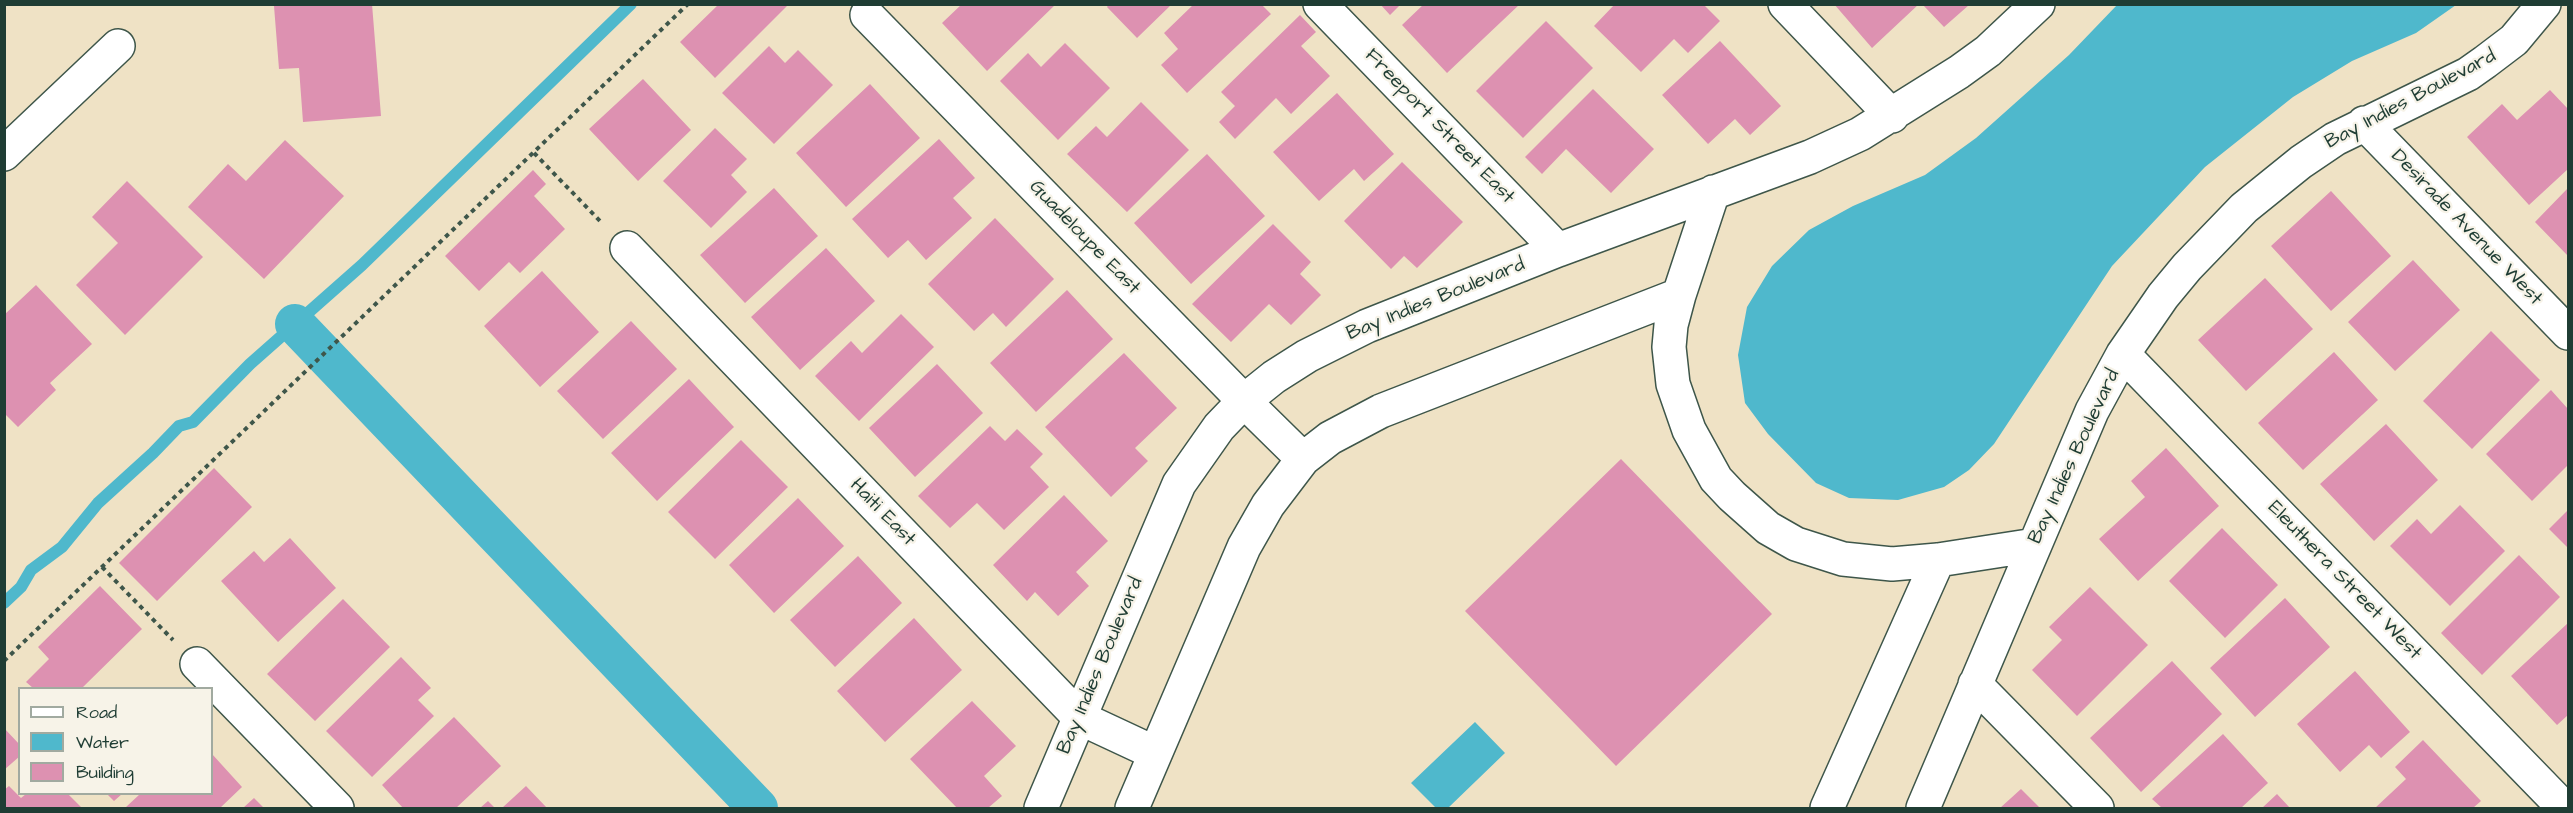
<!DOCTYPE html>
<html>
<head>
<meta charset="utf-8">
<style>
  body { margin:0 }
  #map { position:relative; width:2573px; height:813px; overflow:hidden; background:#efe2c5; font-family:"Architects Daughter",sans-serif }
  canvas { display:block }
  .frame { position:absolute; inset:0; border:6px solid #1f3d34; pointer-events:none }
  .legend { position:absolute; left:18px; top:687px; width:195px; height:108px; box-sizing:border-box; background:#f7f3e8; border:2px solid #a1aaa0; margin:0; padding:8px 10px; list-style:none; font-size:18px; color:#1f3d34 }
  .legend li { display:flex; align-items:center; gap:12px; height:30px }
  .legend b { width:30px; border:2px solid #a1aaa0 }
</style>
</head>
<body>
<div id="map">
<canvas width="2573" height="813"></canvas>
<div class="frame"></div>
<ul class="legend">
<li><b style="height:8px;background:#fff"></b>Road</li>
<li><b style="height:16px;background:#4fb8cc"></b>Water</li>
<li><b style="height:16px;background:#dd91b1"></b>Building</li>
</ul>
</div>
<script>
const g = document.querySelector('canvas').getContext('2d');
g.lineJoin = 'round';
function paint(path, color) { g.fillStyle = color; g.fill(path, 'evenodd'); }
const shape = rows => new Path2D(rows.map(r => 'M' + r).join(''));
function trace(path, color, width, dash) { g.strokeStyle = color; g.lineWidth = width; g.lineCap = dash ? 'butt' : 'round'; g.setLineDash(dash || []); g.stroke(path); }
function label(font, color, halo, rows, align = 'center') {
  g.font = font + ' "Architects Daughter",sans-serif'; g.lineWidth = 4.5; g.setLineDash([]); g.textBaseline = 'middle'; g.strokeStyle = halo; g.fillStyle = color; for (const [text, x, y, turn = 0] of rows) {
    g.save(); g.translate(x, y); g.rotate((+turn || 0) * Math.PI / 180); g.textAlign = isNaN(turn) ? turn : align; if (halo) g.strokeText(text, 0, 0); g.fillText(text, 0, 0); g.restore();
  }
}
paint(shape([
  [2117,5,2456,5,2416,33,2352,61,2293,97,2205,167,2112,266,1994,444,1969,470,1944,487,1898,500,1849,498,1816,483,1768,434,1745,403,1738,355,1747,307,1772,266,1809,230,1853,206,1925,175,1976,138,2069,55],
  [1475,722,1505,753,1448,808,1436,808,1411,783]
]), '#4fb8cc');
trace(shape([
  [4,603,21,587,31,570,62,547,98,503,153,453,179,426,193,422,250,364,362,265,631,4]
]), '#4fb8cc', 12);
trace(shape([
  [295,324,758,808]
]), '#4fb8cc', 40);
paint(shape([
  [291,4,372,4,381,116,303,122,299,68,279,69,274,6],
  [719,4,789,4,715,78,680,42],
  [962,4,1056,4,987,71,942,23],
  [1109,4,1172,4,1137,38,1107,7],
  [1194,4,1261,4,1271,14,1187,93,1161,65,1178,49,1164,33],
  [1380,4,1401,4,1390,15],
  [1424,4,1520,4,1447,73,1402,25],
  [1615,4,1703,4,1720,21,1688,53,1674,39,1641,72,1594,26],
  [1834,4,1919,4,1872,48],
  [1923,5,1969,5,1944,27],
  [1300,15,1316,32,1301,46,1330,76,1291,114,1276,98,1235,139,1219,122,1235,106,1221,92],
  [1546,21,1593,68,1523,138,1476,91],
  [1720,41,1781,106,1750,135,1735,119,1708,144,1662,95],
  [1065,43,1110,88,1058,140,1000,81,1028,53,1041,67],
  [769,46,785,63,798,50,833,85,774,144,722,93],
  [643,79,691,130,638,181,589,129],
  [870,84,920,138,846,207,796,153],
  [1593,89,1654,149,1611,193,1566,149,1542,174,1525,157],
  [2550,90,2568,109,2568,169,2529,205,2467,137,2502,104,2517,120],
  [1337,93,1394,154,1364,181,1354,169,1319,201,1273,152],
  [1141,102,1189,150,1127,212,1067,154,1096,126,1107,137],
  [715,128,747,159,731,175,747,192,711,228,663,181],
  [939,139,975,178,953,198,972,218,926,260,908,240,888,258,852,219],
  [285,140,344,196,264,279,188,207,228,164,246,181],
  [1207,154,1265,216,1191,284,1134,223],
  [1402,162,1463,222,1417,268,1404,256,1391,269,1344,221],
  [533,170,546,184,534,196,565,229,520,273,509,262,479,291,445,256],
  [127,181,203,257,125,335,76,285,118,243,92,217],
  [774,188,818,236,745,303,700,255],
  [2568,188,2568,256,2535,222],
  [2331,191,2391,256,2331,311,2271,246],
  [995,218,1054,279,1006,327,993,313,974,331,928,284],
  [1273,224,1311,262,1300,274,1321,295,1291,325,1269,304,1231,342,1192,304],
  [826,248,875,301,800,370,751,317],
  [2413,260,2460,310,2395,371,2348,322],
  [542,271,599,332,540,387,484,326],
  [2265,278,2313,329,2246,391,2198,340],
  [36,285,92,344,50,383,56,390,18,427,4,413,4,315],
  [1067,290,1113,339,1036,412,990,363],
  [901,314,934,347,859,421,815,376,851,341,862,353],
  [631,321,677,369,603,439,557,391],
  [2491,331,2540,380,2472,449,2423,401],
  [2334,352,2378,400,2303,470,2258,423],
  [1124,353,1177,408,1135,448,1148,461,1111,497,1045,427],
  [937,364,983,413,915,477,869,428],
  [689,379,734,427,657,501,611,453],
  [2551,390,2568,409,2568,465,2532,501,2486,454],
  [2386,424,2438,480,2374,541,2320,484],
  [990,426,1005,441,1017,429,1043,454,1030,467,1049,487,1004,530,977,503,950,528,918,496],
  [741,440,788,487,715,559,668,512],
  [2166,448,2219,506,2138,581,2099,539,2145,497,2131,481],
  [1621,459,1772,614,1616,766,1465,611],
  [214,468,252,507,157,601,119,563],
  [1064,495,1108,541,1076,572,1089,586,1058,616,1035,592,1027,601,993,565],
  [798,498,844,546,774,613,729,565],
  [2460,505,2505,551,2450,606,2390,546,2417,519,2431,534],
  [2568,510,2568,548,2549,529],
  [2222,528,2278,585,2225,638,2169,581],
  [290,538,336,588,278,642,221,581,254,551,264,562],
  [2519,555,2560,597,2482,675,2441,633],
  [858,556,902,603,835,667,790,620],
  [100,586,142,629,82,688,33,688,26,682,49,659,38,647],
  [2090,587,2148,645,2077,716,2032,670,2062,640,2049,627],
  [2285,598,2330,647,2255,717,2210,668],
  [343,599,390,647,315,721,267,674],
  [914,618,962,670,885,742,837,691],
  [2568,623,2568,715,2557,725,2511,676],
  [401,657,431,688,418,700,434,716,372,777,326,731],
  [2172,661,2222,714,2141,792,2090,738],
  [2355,671,2410,732,2381,758,2369,745,2340,772,2297,724],
  [972,701,1016,746,984,776,1002,796,988,808,957,808,910,759],
  [454,717,501,766,456,808,403,808,382,785],
  [4,728,20,745,20,756,4,770],
  [2223,734,2268,783,2241,808,2162,808,2152,799],
  [2423,740,2481,801,2473,808,2375,808,2406,779,2395,767],
  [212,754,242,787,220,808,126,807,140,794,212,794],
  [9,786,21,798,26,794,68,794,82,808,4,808,4,790],
  [526,786,547,808,502,808],
  [2021,789,2040,808,2000,808],
  [107,794,122,794,114,801],
  [2277,794,2290,808,2262,808],
  [254,798,264,808,243,808],
  [488,801,495,808,480,808]
]), '#dd91b1');
const minor = shape([
  [1320,4,1558,250],
  [1785,4,1892,116],
  [867,15,1244,401,1303,459],
  [2364,123,2568,333],
  [4,154,118,46],
  [1713,192,1679,295,1671,325,1669,347,1673,384,1689,430,1716,479,1732,496,1768,528,1796,544,1843,559,1892,564,1938,560,2035,545],
  [627,248,1080,718,1155,753],
  [2123,354,2564,808],
  [197,664,337,808],
  [1975,684,2097,808],
  [1041,808,1179,484,1219,427,1244,401,1274,377,1307,356,1367,326,1558,250,1810,157,1860,134,1959,72,1988,51,2038,4],
  [1132,808,1244,547,1268,505,1303,459,1330,438,1381,411,1679,295],
  [1827,808,1938,560],
  [1923,808,2092,411,2123,354,2163,296,2187,267,2244,208,2301,162,2335,139,2468,74,2485,62,2514,40,2544,4]
]);
trace(minor, '#3e564a', 36);
trace(shape([
  [534,153,603,224],
  [102,567,173,640],
  [4,661,688,4]
]), '#3e564a', 4, [4.5, 4.5]);
trace(minor, '#fff', 33);
label('20px', '#1f3d34', '#f7f3e8', [
  ["Bay Indies Boulevard",2411,100,-28],
  ["Freeport Street East",1439,127,46],
  ["Desirade Avenue West",2466,228,46],
  ["Guadeloupe East",1084,238,46],
  ["Bay Indies Boulevard",1436,300,-22],
  ["Bay Indies Boulevard",2075,457,-65],
  ["Haiti East",882,513,46],
  ["Eleuthera Street West",2344,581,46],
  ["Bay Indies Boulevard",1101,666,-67]
]);
</script>
</body>
</html>
